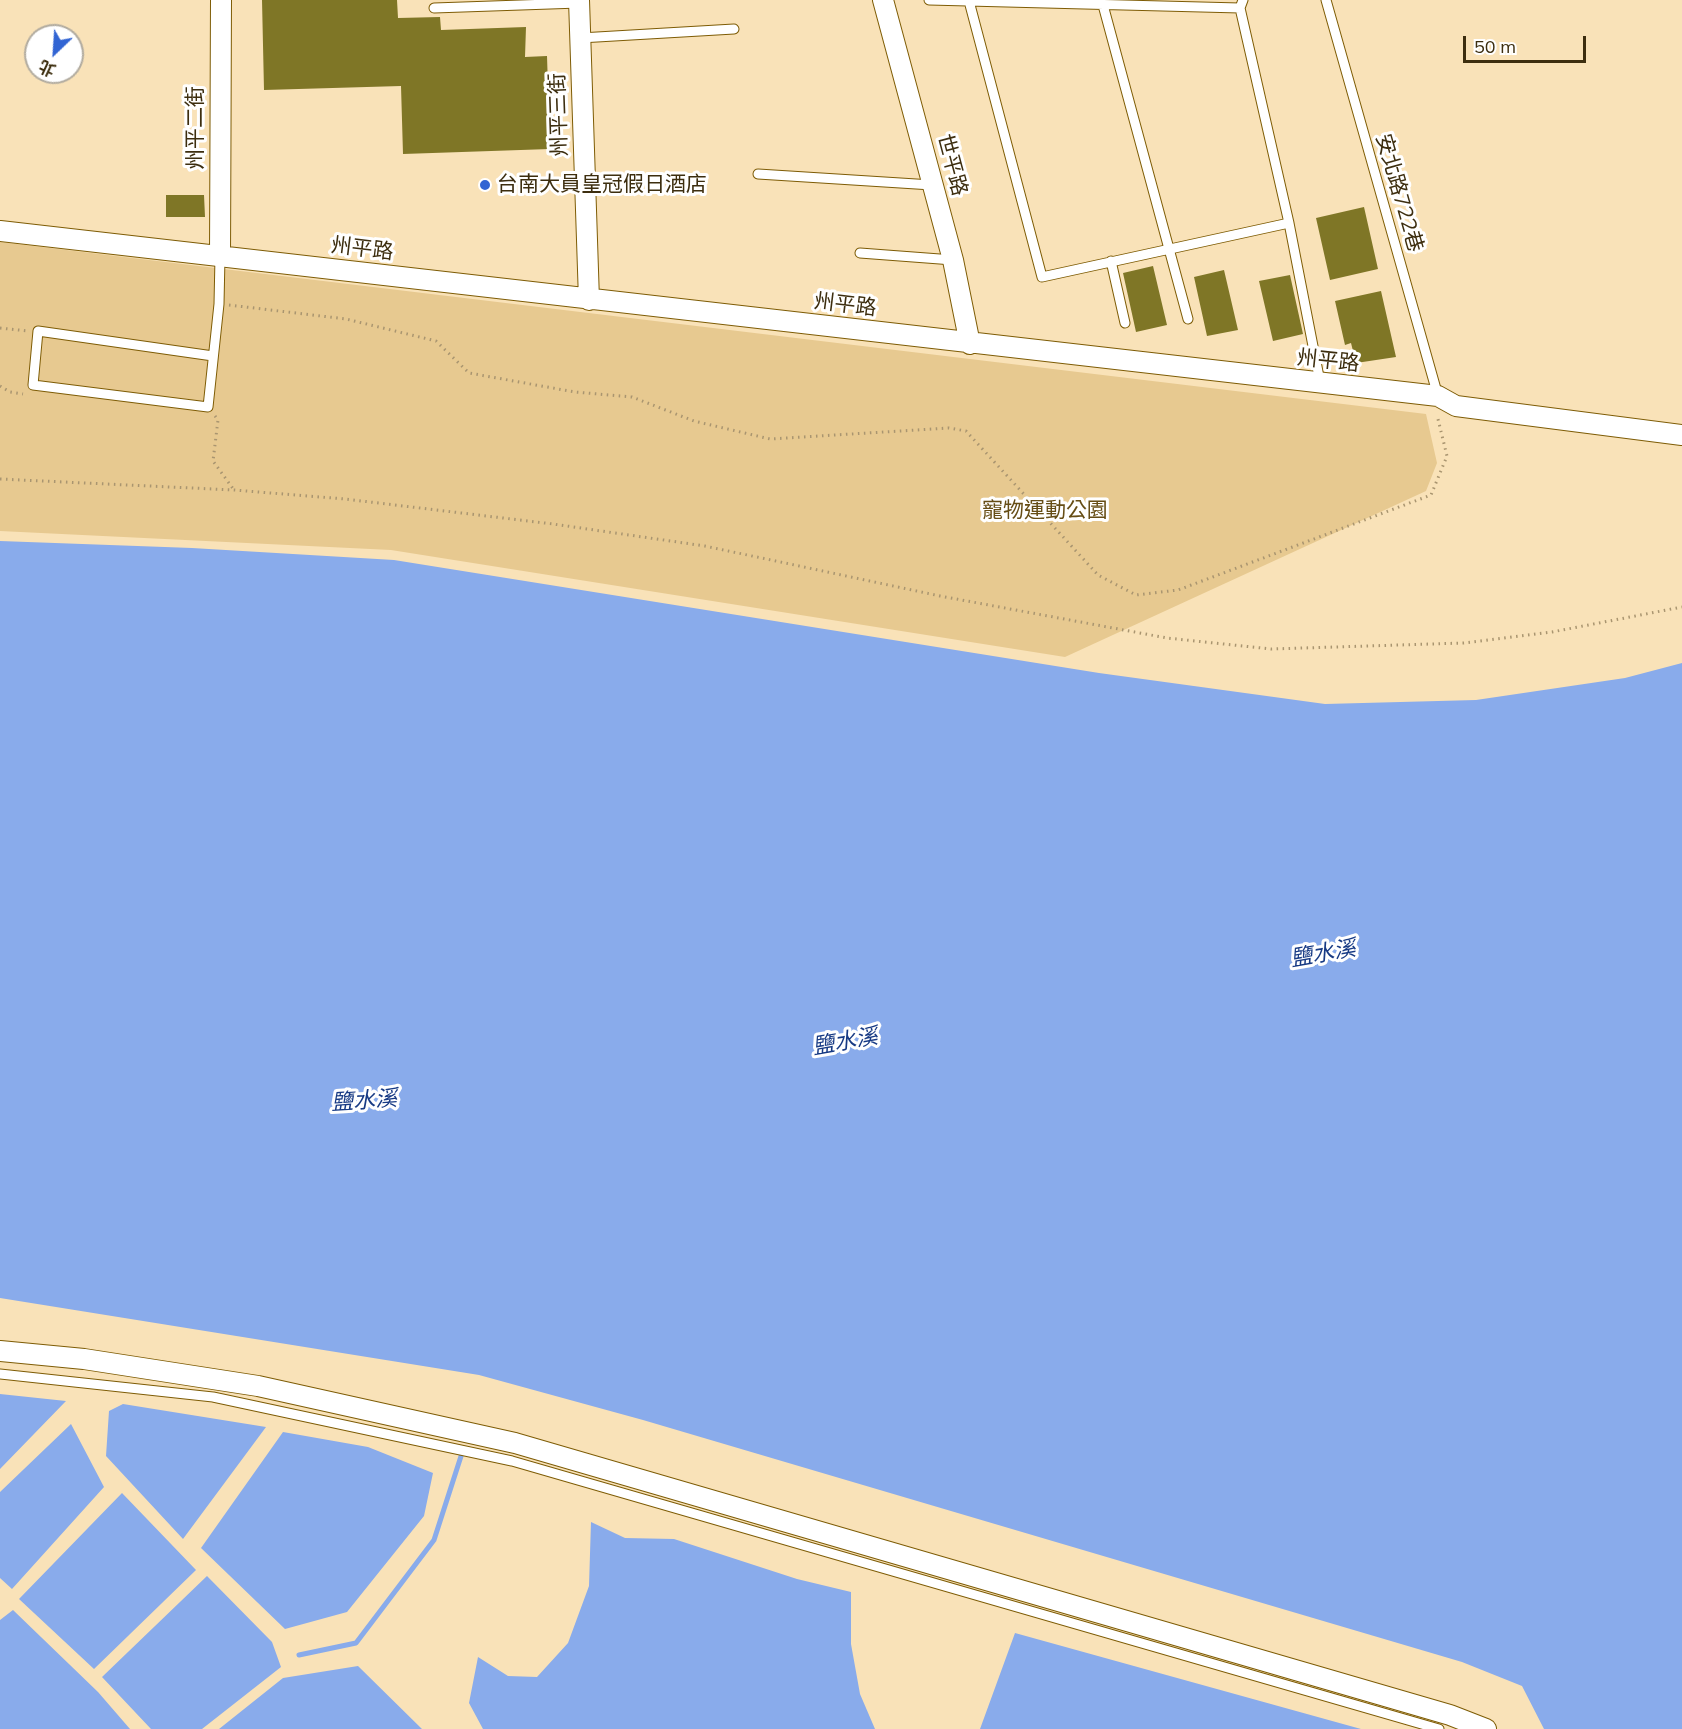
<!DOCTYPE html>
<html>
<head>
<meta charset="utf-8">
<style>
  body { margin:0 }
  #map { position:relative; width:1682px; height:1729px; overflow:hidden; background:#f9e2b8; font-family:Mulish,"Noto Sans TC",sans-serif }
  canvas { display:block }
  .north { position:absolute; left:24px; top:24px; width:60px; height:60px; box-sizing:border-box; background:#fff; border:2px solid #b1ab9f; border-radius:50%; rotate:205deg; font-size:16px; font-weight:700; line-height:24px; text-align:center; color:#3d2e0f }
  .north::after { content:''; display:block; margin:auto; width:21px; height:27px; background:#3164d3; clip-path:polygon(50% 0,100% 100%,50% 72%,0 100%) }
  .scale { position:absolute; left:1463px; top:36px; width:123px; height:27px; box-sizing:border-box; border:3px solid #3d2e0f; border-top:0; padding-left:8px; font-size:18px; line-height:21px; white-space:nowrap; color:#3d2e0f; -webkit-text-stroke:4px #fff; paint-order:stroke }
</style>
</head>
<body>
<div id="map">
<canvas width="1682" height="1729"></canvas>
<div class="north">北</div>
<div class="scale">50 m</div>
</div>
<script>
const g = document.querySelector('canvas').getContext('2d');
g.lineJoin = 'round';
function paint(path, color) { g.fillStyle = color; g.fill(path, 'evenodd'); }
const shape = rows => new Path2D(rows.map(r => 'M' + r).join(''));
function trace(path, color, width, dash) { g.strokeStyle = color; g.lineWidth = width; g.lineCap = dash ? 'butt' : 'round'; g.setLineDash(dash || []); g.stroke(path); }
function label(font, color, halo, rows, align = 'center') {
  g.font = font + ' Mulish,"Noto Sans TC",sans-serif'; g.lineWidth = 6; g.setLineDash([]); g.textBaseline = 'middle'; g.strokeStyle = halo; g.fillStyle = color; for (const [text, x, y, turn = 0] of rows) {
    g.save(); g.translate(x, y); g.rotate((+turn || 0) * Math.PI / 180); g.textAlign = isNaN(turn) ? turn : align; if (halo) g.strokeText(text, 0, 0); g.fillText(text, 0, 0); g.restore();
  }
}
paint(shape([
  [0,242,1426,414,1437,463,1426,491,1065,657,391,550,0,531]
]), '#e7c990');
paint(shape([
  [0,541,192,548,394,560,1099,673,1325,704,1476,700,1625,678,1682,663,1682,1729,1544,1729,1522,1686,1462,1662,643,1420,479,1375,0,1298],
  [0,1394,66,1401,0,1469],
  [123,1404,266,1427,183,1539,106,1456,109,1411],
  [71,1424,104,1487,12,1589,0,1578,0,1492],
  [283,1432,368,1447,433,1473,424,1516,347,1612,285,1629,201,1548],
  [122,1493,196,1570,94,1669,19,1599],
  [591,1522,625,1538,674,1539,797,1579,851,1592,851,1644,860,1694,875,1729,483,1729,469,1703,478,1657,508,1676,537,1677,568,1643,589,1586],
  [207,1576,272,1642,281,1667,202,1729,151,1729,102,1677],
  [13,1610,98,1692,130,1729,0,1729,0,1620],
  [1015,1633,1361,1729,980,1729],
  [358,1666,422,1729,219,1729,283,1678]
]), '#89abeb');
trace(shape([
  [299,1655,356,1643,434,1540,463,1450]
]), '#89abeb', 5);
paint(shape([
  [262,0,397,0,398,18,440,17,441,30,526,27,525,57,547,56,550,149,403,154,401,86,264,90],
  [166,195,204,195,205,217,166,217],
  [1364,207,1378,269,1330,280,1316,218],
  [1153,266,1167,325,1136,332,1123,273],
  [1224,270,1238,330,1207,336,1194,277],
  [1290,275,1303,334,1273,341,1259,281],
  [1381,291,1396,357,1356,363,1351,343,1345,345,1335,301]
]), '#7f7626');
const lane = shape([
  [929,0,1240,8],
  [1243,0,1240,8,1289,223,1320,382],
  [1326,0,1438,396],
  [969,1,1042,277,1289,223],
  [1103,5,1188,319],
  [434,8,579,3],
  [580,38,734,29],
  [758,174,932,185],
  [860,253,953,260],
  [1111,261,1125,323],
  [213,356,38,331,33,385,208,407,219,304,220,257],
  [0,1374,213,1397,512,1461,1439,1729]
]);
const street = shape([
  [579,0,589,300],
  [883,0,953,260,970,344],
  [0,231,1438,396,1456,406,1682,435],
  [220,257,221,0],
  [0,1351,84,1359,258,1386,515,1443,1450,1715,1486,1729]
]);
trace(lane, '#7e5c05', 11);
trace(street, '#7e5c05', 22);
trace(shape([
  [229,305,346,319,436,341,469,373,575,392,632,397,694,421,770,439,949,428,966,431,1098,575,1136,595,1178,590,1431,495,1447,456,1437,415],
  [0,328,28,331],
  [0,386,10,392,23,394],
  [215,416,218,420,213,461,234,490],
  [0,479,234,490,345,499,553,524,705,546,940,596,1167,638,1271,649,1464,643,1552,632,1682,607]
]), '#a99570', 3, [1.5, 4.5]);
trace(lane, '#fff', 9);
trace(street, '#fff', 20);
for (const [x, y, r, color] of [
  [485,185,6,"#3164d3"]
]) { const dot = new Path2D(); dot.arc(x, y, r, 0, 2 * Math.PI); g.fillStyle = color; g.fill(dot); trace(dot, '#fff', 2); }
label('21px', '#3d2e0f', '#fff', [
  ["州平三街",559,115,-92],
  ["州平二街",196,128,-90],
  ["世平路",952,165,75],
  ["安北路722巷",1399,193,74],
  ["州平路",362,249,7],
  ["州平路",845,305,7],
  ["州平路",1328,361,6]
]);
label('21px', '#3d2e0f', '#fff', [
  ["台南大員皇冠假日酒店",497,185]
], 'left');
label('21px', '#664d15', '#fff', [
  ["寵物運動公園",1045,511]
]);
label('italic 22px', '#173a84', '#fff', [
  ["鹽水溪",1323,954,-10],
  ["鹽水溪",845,1042,-10],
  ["鹽水溪",364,1101,-4]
]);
</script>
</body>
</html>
